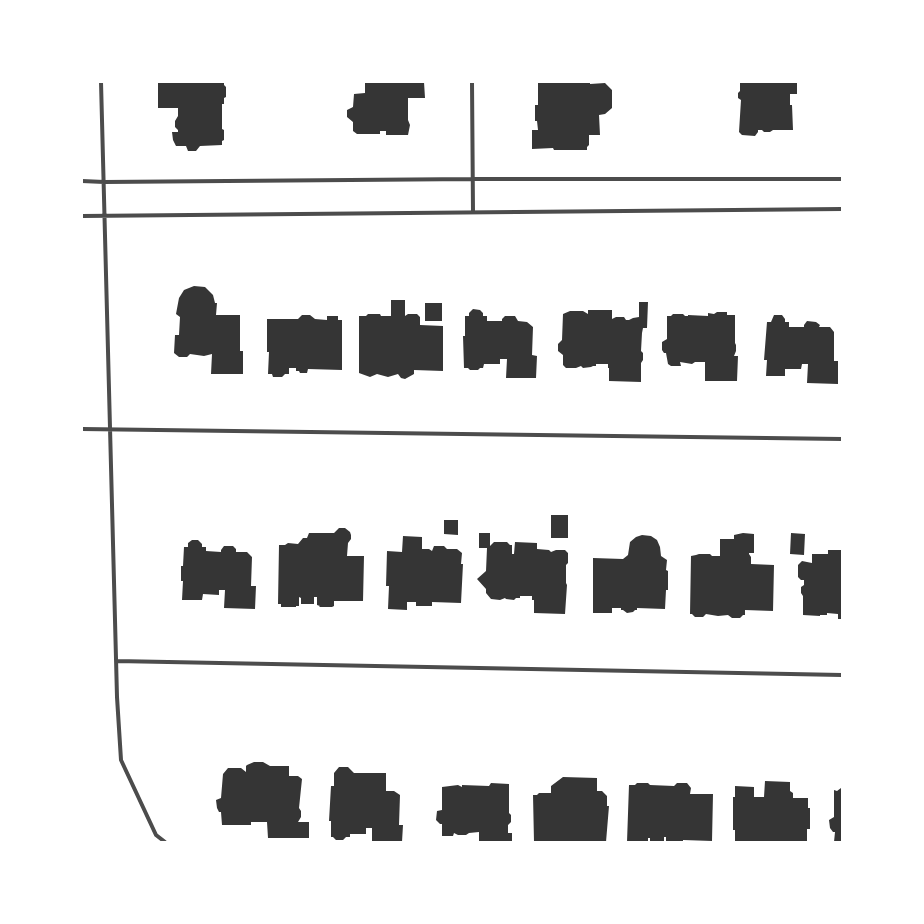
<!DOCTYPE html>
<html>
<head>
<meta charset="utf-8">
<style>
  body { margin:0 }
  #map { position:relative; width:924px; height:924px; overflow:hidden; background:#fff; font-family:Montserrat,sans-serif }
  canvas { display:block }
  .frame { position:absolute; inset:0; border:83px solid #fff; pointer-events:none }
</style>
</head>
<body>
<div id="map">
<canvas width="924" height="924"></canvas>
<div class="frame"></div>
</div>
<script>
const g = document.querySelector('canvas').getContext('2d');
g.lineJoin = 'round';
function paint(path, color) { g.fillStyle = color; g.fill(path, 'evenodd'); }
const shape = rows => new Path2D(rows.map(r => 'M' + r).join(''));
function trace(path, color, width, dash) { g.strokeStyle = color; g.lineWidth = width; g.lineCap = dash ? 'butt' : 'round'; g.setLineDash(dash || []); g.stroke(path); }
paint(shape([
  [158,82,224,82,224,85,226,87,226,97,224,98,224,104,222,104,222,129,224,130,224,140,222,141,222,145,200,146,196,151,188,151,186,146,176,146,173,140,172,132,178,132,178,130,175,127,175,121,178,116,178,108,158,108],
  [365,82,424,82,425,98,408,98,408,120,410,125,408,135,386,135,386,131,380,131,380,134,357,134,353,131,353,122,347,117,347,110,353,107,354,94,365,93],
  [538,82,590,82,590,84,605,83,612,90,612,108,605,114,599,115,600,135,589,135,589,145,587,147,587,150,554,150,553,148,532,149,532,130,538,130,537,121,535,121,535,105,538,105],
  [740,82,797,82,797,94,790,94,790,105,792,105,793,130,773,130,770,132,764,132,762,130,758,130,758,132,755,136,742,135,739,132,741,100,738,98,738,93,740,91],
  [194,286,205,287,213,295,215,303,217,303,216,315,240,315,240,351,243,351,243,374,211,374,212,354,204,356,190,354,187,357,179,357,174,353,175,335,179,335,180,317,176,314,179,298,184,290],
  [391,300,405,300,405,316,408,314,417,314,420,317,420,325,443,326,443,371,414,370,414,374,405,379,401,378,398,374,388,377,377,374,370,377,359,373,359,316,366,316,368,314,380,314,381,316,391,316],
  [639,302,648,302,647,328,643,328,642,333,641,351,643,353,643,360,641,363,641,382,609,381,609,368,608,368,608,364,596,364,596,366,593,366,591,367,583,368,581,366,576,368,566,368,563,365,563,355,558,351,558,344,562,340,563,314,570,311,583,311,588,314,588,310,612,310,612,319,616,317,624,317,626,320,629,320,633,318,639,317],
  [425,303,442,303,442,321,425,321],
  [473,309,480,310,483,313,483,316,487,316,487,321,502,321,502,319,505,316,515,316,518,321,527,322,533,327,532,355,537,356,536,378,506,378,507,359,500,359,500,364,484,364,483,368,480,368,478,370,470,370,468,368,464,368,463,336,465,336,465,316,469,316,469,313],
  [717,312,727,312,727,315,735,315,735,343,736,345,736,351,734,356,738,356,737,381,705,381,705,362,695,362,692,364,680,362,681,366,671,366,668,364,666,353,664,353,662,350,662,342,667,339,667,316,671,316,673,314,683,314,685,316,688,316,688,315,708,316,708,313,714,314],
  [302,315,310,315,315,319,327,320,327,316,338,316,338,320,342,320,342,370,308,369,307,373,300,373,299,371,296,371,296,368,289,368,289,374,285,374,282,377,273,377,272,374,268,374,269,352,267,352,267,319,298,319],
  [774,315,782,315,785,319,785,322,789,322,789,327,804,327,804,325,807,321,816,322,820,325,819,327,830,327,834,332,834,361,838,361,838,384,807,383,808,364,802,364,801,369,785,369,785,376,766,376,767,360,764,360,767,322,771,322],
  [551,515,568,515,568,538,551,538],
  [444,520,458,520,458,535,444,534],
  [339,528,345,528,350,532,351,535,351,539,348,543,347,556,364,556,363,601,334,601,334,606,332,607,319,607,320,606,317,605,317,597,314,597,314,604,301,604,301,598,299,597,299,606,296,606,296,607,281,607,281,604,278,604,279,545,285,545,288,543,298,544,303,538,307,538,309,533,334,533],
  [479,533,490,533,490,546,494,542,507,542,510,545,512,545,512,554,514,554,515,542,537,543,537,549,549,550,551,552,556,550,565,550,568,553,568,563,566,565,566,583,567,585,565,614,534,613,534,600,532,600,532,596,520,596,520,598,516,598,514,600,506,599,505,598,500,600,491,599,486,593,486,589,477,579,486,571,487,548,479,548],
  [743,533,754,534,754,553,749,553,749,554,751,557,751,564,774,565,773,611,745,610,745,615,743,615,740,618,732,618,728,615,718,616,706,614,703,617,695,617,692,614,690,614,691,556,696,555,699,554,710,554,712,556,720,556,720,539,734,539,734,535],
  [791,533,805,534,804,555,790,554],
  [642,535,651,536,657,540,660,547,661,556,667,560,666,570,668,571,668,590,666,590,665,609,637,608,637,610,635,610,633,612,627,613,623,610,621,610,621,608,612,608,612,613,593,613,593,558,623,559,628,555,630,542,636,537],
  [403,536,422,537,422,549,429,549,432,551,434,546,444,546,447,549,457,549,462,553,461,564,463,564,461,603,432,602,432,606,416,606,416,602,407,602,407,610,388,609,389,586,386,586,387,551,402,552],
  [192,540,198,540,202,544,202,547,206,547,206,551,221,552,221,550,224,546,233,546,236,549,236,552,247,552,252,557,251,586,256,586,255,609,224,608,225,590,219,590,219,595,203,594,202,600,182,600,183,581,181,581,181,566,183,566,184,547,188,547,188,543],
  [828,550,842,550,842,619,838,619,838,614,827,613,827,615,820,615,820,616,803,615,803,596,801,593,801,587,804,585,804,580,801,580,798,577,798,565,802,561,812,563,812,554,828,554],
  [254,762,263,762,270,766,289,766,289,776,298,776,302,779,299,808,301,811,301,817,298,822,309,822,309,838,268,838,267,822,251,822,251,825,222,825,221,812,219,812,217,808,216,800,221,798,223,774,228,768,241,768,246,772,246,766,247,765],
  [339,767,348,767,354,773,386,773,386,791,394,791,400,795,399,825,403,825,402,842,372,842,372,828,366,828,366,834,350,834,350,837,346,837,343,840,336,840,333,837,331,837,331,821,329,821,331,786,334,786,334,773],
  [563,777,597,778,597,791,602,791,607,796,607,806,609,806,606,842,534,842,533,795,537,795,539,793,551,793,551,786],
  [765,781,790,782,790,791,793,793,793,798,808,798,808,808,810,808,810,829,807,829,807,842,735,842,735,830,733,830,733,797,735,797,735,786,754,787,754,797,764,797],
  [491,783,509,784,509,813,511,815,511,822,508,825,508,833,512,833,512,842,479,842,479,832,469,833,466,835,458,835,454,833,453,836,442,836,442,824,440,824,436,820,437,811,442,810,442,787,458,785,462,787,462,785,489,786],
  [637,783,648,783,650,785,674,786,677,783,687,783,691,788,690,794,713,794,712,841,683,840,683,842,666,842,666,837,664,837,664,842,650,842,650,838,648,838,648,842,627,842,629,785,635,785],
  [841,788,842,788,842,842,834,842,835,832,833,832,830,828,829,820,834,817,834,790,837,791]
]), '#353535');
trace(shape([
  [101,82,117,697,121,760,156,835,165,842],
  [472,82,473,212],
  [82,181,104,182,473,179,842,179],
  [82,216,842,209],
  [82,429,842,439],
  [116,661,842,675]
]), '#4c4c4c', 4);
</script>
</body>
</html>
